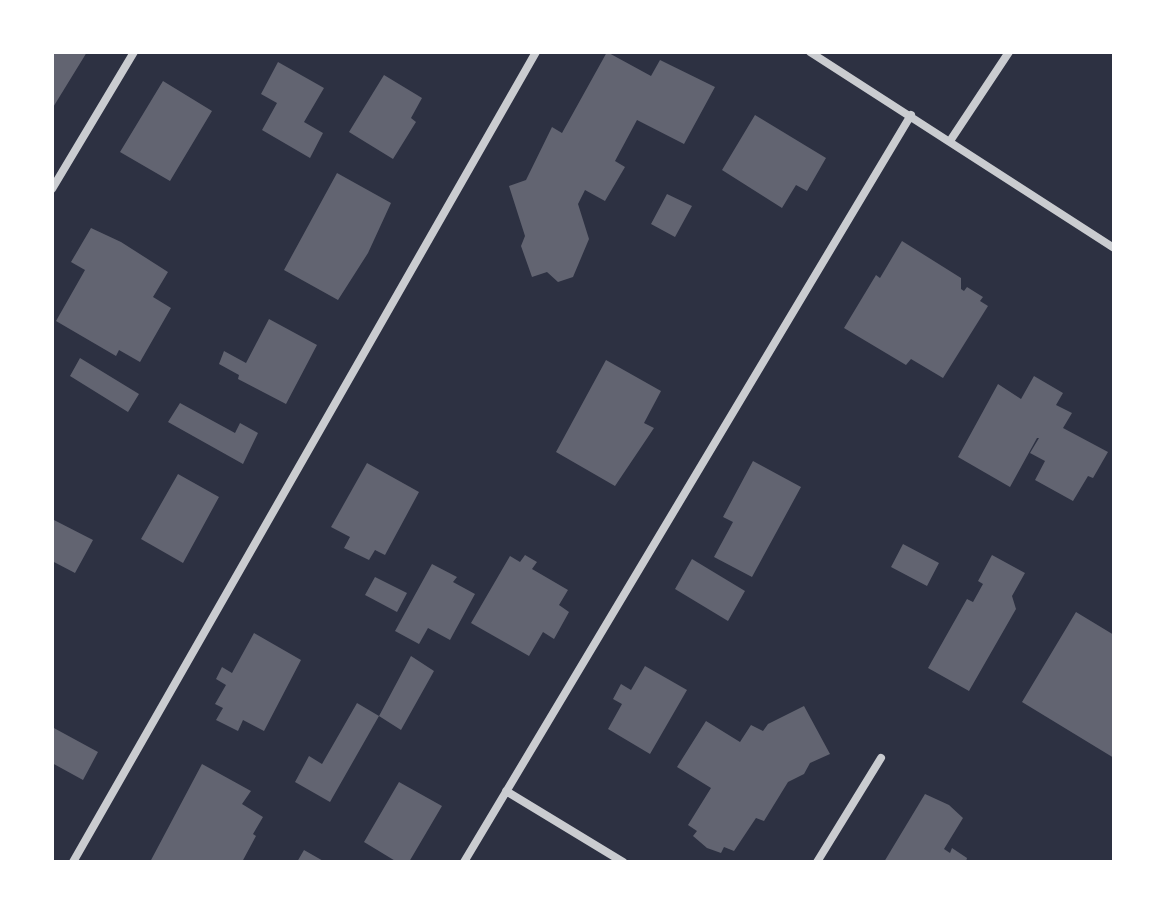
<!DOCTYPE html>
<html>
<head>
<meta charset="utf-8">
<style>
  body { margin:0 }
  #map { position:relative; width:1166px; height:914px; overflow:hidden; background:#2d3142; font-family:"DejaVu Sans",sans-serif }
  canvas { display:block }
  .frame { position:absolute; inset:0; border:54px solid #fff; pointer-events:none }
</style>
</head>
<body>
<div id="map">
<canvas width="1166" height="914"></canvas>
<div class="frame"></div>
</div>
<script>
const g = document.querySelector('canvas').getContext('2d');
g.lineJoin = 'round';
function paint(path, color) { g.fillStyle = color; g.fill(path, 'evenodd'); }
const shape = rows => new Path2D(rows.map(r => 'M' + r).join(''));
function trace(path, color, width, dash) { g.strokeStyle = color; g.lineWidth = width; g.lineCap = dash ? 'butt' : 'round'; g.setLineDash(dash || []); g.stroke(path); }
paint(shape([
  [52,52,87,52,52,109],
  [607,52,651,76,660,60,715,87,684,144,637,120,615,161,625,167,605,201,585,190,578,204,589,239,573,277,558,282,547,272,532,277,521,246,525,236,509,186,526,180,552,127,562,133],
  [278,62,324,88,304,122,323,133,310,158,262,130,277,103,261,94],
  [384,75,422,98,411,118,416,122,393,159,349,132],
  [163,81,212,111,170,181,120,152],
  [755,115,826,158,807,191,796,185,782,208,722,170],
  [337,173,391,203,368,253,338,300,284,270],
  [667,194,692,206,675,237,651,224],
  [91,228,121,242,168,272,153,297,171,308,140,362,119,350,116,356,56,321,85,270,71,262],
  [902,241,961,278,961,289,964,291,967,287,983,297,980,301,988,306,943,378,911,359,906,365,844,328,876,275,880,278],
  [269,319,317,345,286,404,238,379,239,375,219,364,224,351,246,363],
  [80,358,139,394,128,412,70,376],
  [606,360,661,391,644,423,654,428,615,486,556,452],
  [1034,376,1063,393,1056,405,1072,413,1063,428,1108,452,1093,478,1088,476,1073,501,1035,480,1045,461,1030,453,1039,438,1037,438,1010,487,958,457,998,384,1021,399],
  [180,403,235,433,240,423,258,433,243,464,168,422],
  [753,461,801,487,752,577,714,557,733,522,723,517],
  [367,463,419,492,385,555,375,550,369,560,344,548,350,537,331,527],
  [178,474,219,497,183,563,141,539],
  [52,519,93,540,75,573,52,561],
  [903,544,939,563,927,586,891,567],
  [525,555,537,562,532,569,568,590,559,605,569,612,554,639,543,632,529,656,471,623,510,556,520,562],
  [992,555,1025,573,1012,596,1016,609,969,691,928,668,967,599,973,602,983,584,978,581],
  [692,559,745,591,728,621,675,589],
  [432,564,457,577,453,582,475,594,450,640,428,628,419,644,395,631],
  [375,577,407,593,397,612,365,595],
  [1076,612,1114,635,1114,758,1022,702],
  [254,633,301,660,264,731,243,720,238,731,216,720,223,708,215,704,226,685,216,679,222,667,232,673],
  [411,656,434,671,401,730,379,716],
  [645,666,687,690,650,754,608,729,622,704,613,699,621,684,631,690],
  [357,703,379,716,330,802,295,782,309,756,322,764],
  [804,706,830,754,810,763,804,774,788,782,764,821,756,818,734,851,724,847,721,853,707,848,693,836,697,831,688,825,711,788,677,767,706,721,740,742,751,725,763,731,768,724],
  [52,727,98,752,83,780,52,763],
  [202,764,251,791,242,804,263,817,253,834,256,836,242,862,150,862],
  [399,782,442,806,409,862,397,862,364,842],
  [925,794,949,805,963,818,944,849,950,853,952,848,967,858,966,862,884,862],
  [304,850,325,862,297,862]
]), '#626471');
trace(shape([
  [810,52,1114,248],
  [950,141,1009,52],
  [52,189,134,52],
  [506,791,623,862],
  [73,862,536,52],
  [464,862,911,115],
  [817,862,881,758]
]), '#caccd0', 8);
</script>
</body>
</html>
